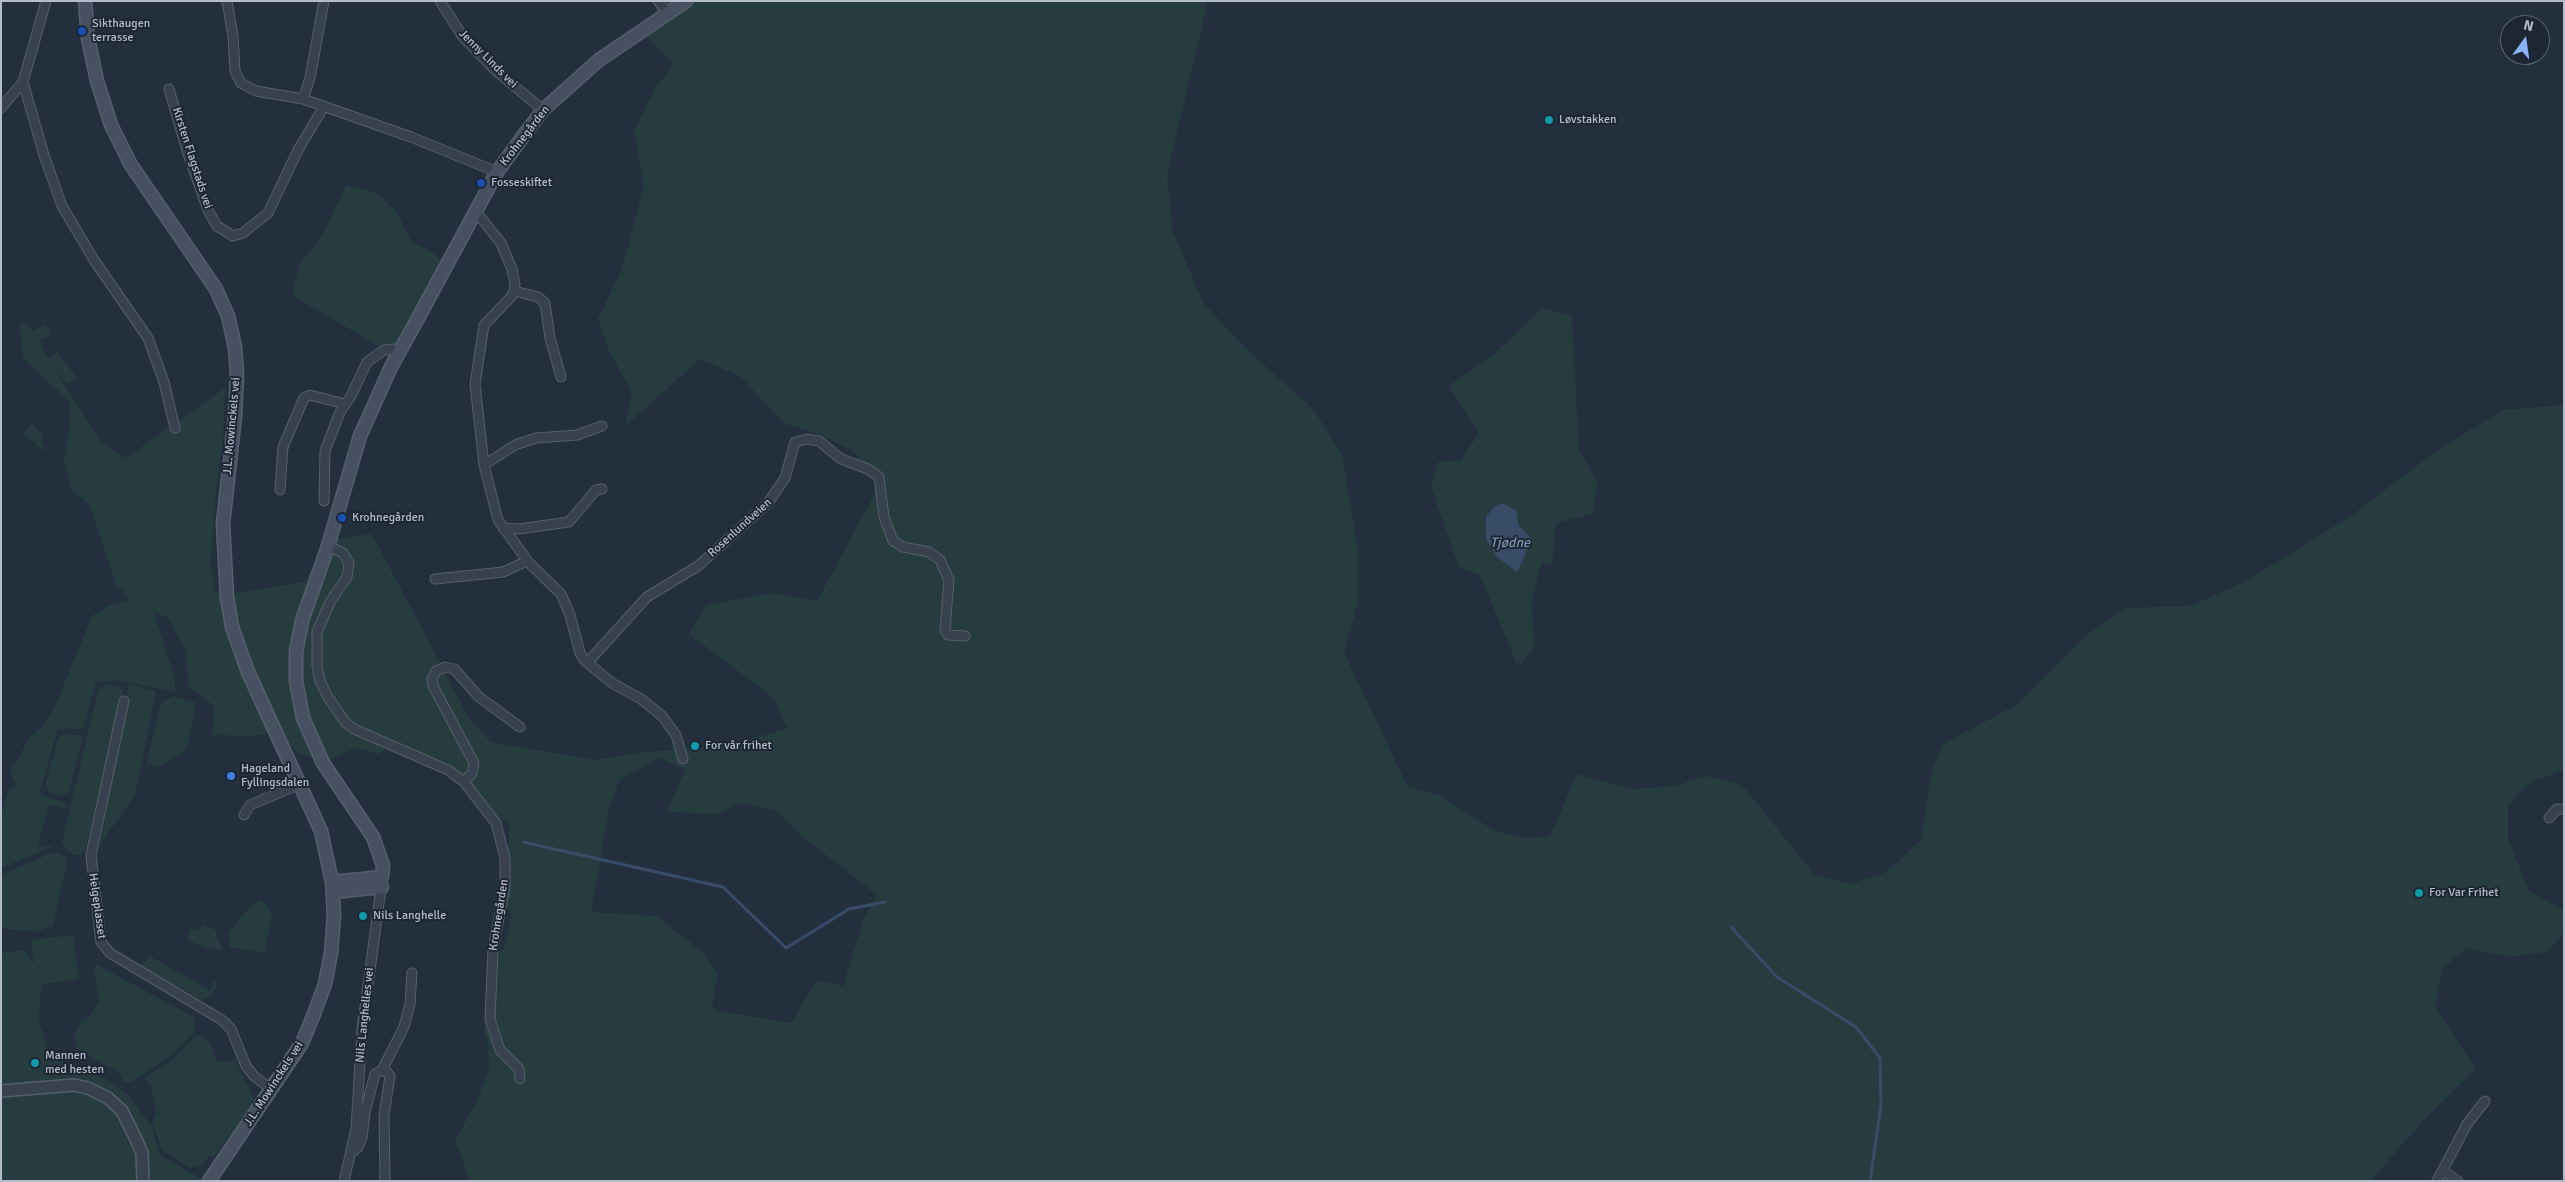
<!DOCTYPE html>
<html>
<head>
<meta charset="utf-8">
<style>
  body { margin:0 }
  #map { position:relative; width:2565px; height:1182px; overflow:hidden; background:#242f3e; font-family:Signika,sans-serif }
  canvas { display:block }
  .frame { position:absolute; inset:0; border:2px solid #b4bcc9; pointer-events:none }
  .north { position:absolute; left:2500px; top:15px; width:50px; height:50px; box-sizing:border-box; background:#1d2633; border:1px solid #59626f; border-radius:50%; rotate:14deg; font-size:14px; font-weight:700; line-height:20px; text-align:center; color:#b4bcc9 }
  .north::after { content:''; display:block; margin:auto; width:18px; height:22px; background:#8ab4f8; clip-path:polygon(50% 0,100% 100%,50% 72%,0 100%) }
</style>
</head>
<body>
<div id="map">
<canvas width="2565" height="1182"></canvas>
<div class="frame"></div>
<div class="north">N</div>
</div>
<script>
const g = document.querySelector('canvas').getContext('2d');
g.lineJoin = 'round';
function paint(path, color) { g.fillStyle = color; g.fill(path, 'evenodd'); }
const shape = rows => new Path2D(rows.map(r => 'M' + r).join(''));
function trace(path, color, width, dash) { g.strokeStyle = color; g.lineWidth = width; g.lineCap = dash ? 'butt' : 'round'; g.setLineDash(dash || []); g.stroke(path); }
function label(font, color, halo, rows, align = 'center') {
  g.font = font + ' Signika,sans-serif'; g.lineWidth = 4; g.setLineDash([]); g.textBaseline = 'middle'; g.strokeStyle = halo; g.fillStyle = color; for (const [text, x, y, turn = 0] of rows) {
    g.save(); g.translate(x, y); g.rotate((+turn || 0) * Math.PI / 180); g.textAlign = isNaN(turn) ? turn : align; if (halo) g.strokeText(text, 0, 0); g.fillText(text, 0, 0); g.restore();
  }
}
paint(shape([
  [659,1,1208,1,1167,175,1173,232,1204,304,1246,349,1313,409,1342,454,1358,551,1358,603,1344,652,1407,786,1440,796,1495,831,1526,838,1550,836,1577,774,1632,789,1675,786,1706,776,1741,784,1815,875,1850,884,1886,872,1921,840,1932,771,1943,744,2016,705,2088,634,2126,608,2189,606,2243,583,2351,516,2431,455,2502,410,2564,405,2564,770,2531,782,2508,805,2508,839,2529,891,2564,910,2564,932,2547,952,2509,957,2466,948,2442,969,2435,1007,2476,1069,2422,1122,2370,1181,470,1181,455,1141,479,1096,489,1069,488,1041,484,1034,488,964,489,959,504,949,512,916,503,901,510,826,461,782,387,747,379,754,356,748,323,763,297,752,276,732,252,736,211,735,215,707,188,686,186,651,167,617,154,612,175,679,175,692,118,680,96,682,83,729,58,729,40,791,44,796,62,802,65,805,64,815,63,807,49,805,38,844,47,847,54,844,50,848,1,868,1,812,9,789,16,784,10,772,11,767,15,766,28,739,41,727,55,706,92,616,110,605,130,600,116,584,90,506,72,490,64,462,70,420,70,402,23,358,19,326,23,322,34,331,44,324,51,334,40,341,48,358,57,352,76,377,67,384,54,368,101,442,126,458,225,388,223,439,216,490,211,563,215,592,235,593,305,582,329,539,372,534,470,720,491,742,595,760,646,752,723,746,787,729,775,699,689,634,706,605,775,593,817,601,879,486,852,450,813,432,785,424,740,376,700,359,624,427,632,393,608,349,598,319,622,269,644,186,634,131,655,88,674,64,646,35],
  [658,758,685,769,667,812,718,814,741,803,776,811,802,836,877,895,864,918,843,986,817,980,791,1023,723,1012,712,1007,718,974,702,952,657,916,591,912,609,808,619,781],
  [346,185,376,193,395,209,411,241,433,253,450,272,402,360,292,295,300,264,324,232],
  [1543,308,1572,316,1579,450,1598,484,1592,514,1556,523,1552,565,1542,562,1532,599,1534,647,1521,664,1516,662,1480,575,1459,567,1431,487,1438,462,1461,460,1479,433,1449,386,1493,355],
  [32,424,44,436,41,442,45,449,43,451,23,433],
  [107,684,121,688,123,692,85,852,81,855,73,855,66,850,62,842,98,691],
  [129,684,156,691,135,795,100,845],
  [173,696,196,703,188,744,182,753,160,767,146,764,161,703],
  [66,733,83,737,69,792,61,796,50,793,46,783,58,738],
  [59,853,66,858,67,863,53,925,36,932,1,928,1,875,49,854],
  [260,900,267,905,272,916,265,951,258,952,230,947,228,932,253,904],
  [203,925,216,930,217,937,222,947,221,950,205,948,190,941,188,938,189,929,198,930],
  [73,935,79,979,42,984,38,1018,50,1057,82,1067,113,1083,131,1098,152,1127,159,1154,205,1181,1,1181,1,953,24,950,34,964,31,940],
  [151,957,210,990,215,980,218,985,210,996,202,1000,139,965],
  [97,965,194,1017,195,1031,171,1056,132,1082,123,1082,119,1072,77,1049,74,1037,82,1020,92,1014,99,999,94,969],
  [197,1034,210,1043,216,1061,226,1062,235,1060,254,1098,248,1110,213,1158,209,1156,203,1165,189,1168,162,1150,152,1122,156,1113,151,1086,144,1078,173,1059]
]), '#263c3f');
paint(shape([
  [1502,503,1517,511,1518,524,1532,540,1517,572,1497,557,1486,539,1486,517,1495,506]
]), '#394c67');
trace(shape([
  [1,136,1,135],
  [523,842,723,887,786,948,849,909,885,902],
  [1731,927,1777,977,1856,1027,1880,1058,1881,1105,1870,1181]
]), '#394c67', 3);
const minor = shape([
  [227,1,233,36,235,71,241,83,256,91,303,99,411,137,497,172],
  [440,1,463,37,494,69,543,110],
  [658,1,667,12],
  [23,82,44,155,62,206,94,260,148,338,164,382,175,428],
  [169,89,188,154,208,210,217,226,233,236,243,233,268,213,298,150,323,108],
  [303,99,310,78,324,1],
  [1,108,23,82,46,1],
  [475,214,481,218,501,243,512,269,515,284,514,291,511,297,484,325,475,384,484,465,498,520,529,563,561,594,570,615,580,653,584,660,612,683,641,699,662,716,676,735,683,759],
  [514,291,538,297,545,303,550,338,561,377],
  [484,465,515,445,536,438,577,435,602,426],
  [280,490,283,447,304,398,310,395,345,404],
  [324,501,325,451,340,412,351,396,367,362,384,350,393,349,400,352],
  [503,528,519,529,569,522,596,490,602,489],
  [328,546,343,553,349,563,347,577,330,602,317,632,317,666,320,681,328,697,345,722,354,729,448,770,464,782,496,823,505,858,505,887,493,949,490,1019,500,1050,519,1069,520,1079],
  [435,579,503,572,527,561],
  [587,663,647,597,698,566,768,503,785,478,795,442,807,439,819,441,841,459,868,469,879,477,884,517,893,541,903,547,929,552,940,560,949,580,945,630,948,635,965,636],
  [124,701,91,855,101,942,110,953,222,1020,231,1029,246,1066,254,1076,271,1089],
  [464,782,472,773,474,763,433,686,432,679,436,671,445,667,454,669,479,697,520,727],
  [244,815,250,805,300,784],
  [2549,818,2557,809,2564,809],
  [382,1070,404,1027,410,1004,412,973],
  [352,1152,358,1147,362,1138,365,1112,375,1074,382,1070,386,1071,390,1076,384,1115,385,1181],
  [2443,1171,2458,1181],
  [344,1181,356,1129,362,1029,382,881],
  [2437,1181,2467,1124,2485,1101]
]);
const tertiary = shape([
  [1,1091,74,1085,88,1088,108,1098,122,1111,135,1137,142,1153,143,1181]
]);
const secondary = shape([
  [85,1,88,38,97,81,111,125,131,165,216,289,228,316,235,347,237,375,235,416,223,524,227,597,232,627,248,672,321,831,332,882,334,915,331,953,325,984,314,1014,302,1043,288,1064,209,1181],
  [332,882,382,877,383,865,373,837,323,763,303,718,296,681,296,652,302,621,328,546,360,436,391,367,417,320,497,172,524,135,543,110,599,60,686,1],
  [333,892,382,887]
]);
trace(minor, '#565f6c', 11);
trace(tertiary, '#565f6c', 14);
trace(secondary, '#565f6c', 15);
trace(minor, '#38414e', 9);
trace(tertiary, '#38414e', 11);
trace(secondary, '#465061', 12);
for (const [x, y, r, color] of [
  [82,31,5,"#1a4fb4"],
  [1549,120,5,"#0f9aa8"],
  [481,183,5,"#1a4fb4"],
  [342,518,5,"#1a4fb4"],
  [695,746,5,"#0f9aa8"],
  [231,776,5,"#3f7fe0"],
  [2419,893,5,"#0f9aa8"],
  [363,916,5,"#0f9aa8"],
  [35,1063,5,"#0f9aa8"]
]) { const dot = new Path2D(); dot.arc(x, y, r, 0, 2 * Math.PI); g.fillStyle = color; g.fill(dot); trace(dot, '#1d2633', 2); }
label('12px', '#b4bcc9', '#1d2633', [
  ["Sikthaugen",92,24],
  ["terrasse",92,38],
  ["Løvstakken",1559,120],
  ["Fosseskiftet",491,183],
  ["Krohnegården",352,518],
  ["For vår frihet",705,746],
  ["Hageland",241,769],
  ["Fyllingsdalen",241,783],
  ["For Var Frihet",2429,893],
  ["Nils Langhelle",373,916],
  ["Mannen",45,1056],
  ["med hesten",45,1070]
], 'left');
label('12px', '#b4bcc9', '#1d2633', [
  ["Jenny Linds vei",488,59,45],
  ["Krohnegården",525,136,-52],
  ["Kirsten Flagstads vei",192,158,72],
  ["J.L. Mowinckels vei",232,426,-85],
  ["Rosenlundveien",740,528,-42],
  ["Helgeplasset",97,906,82],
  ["Krohnegården",499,915,-81],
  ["Nils Langhelles vei",365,1015,-84],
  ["J.L. Mowinckels vei",274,1084,-57]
]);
label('italic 14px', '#7c92b1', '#1d2633', [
  ["Tjødne",1510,543]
]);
</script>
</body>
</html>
